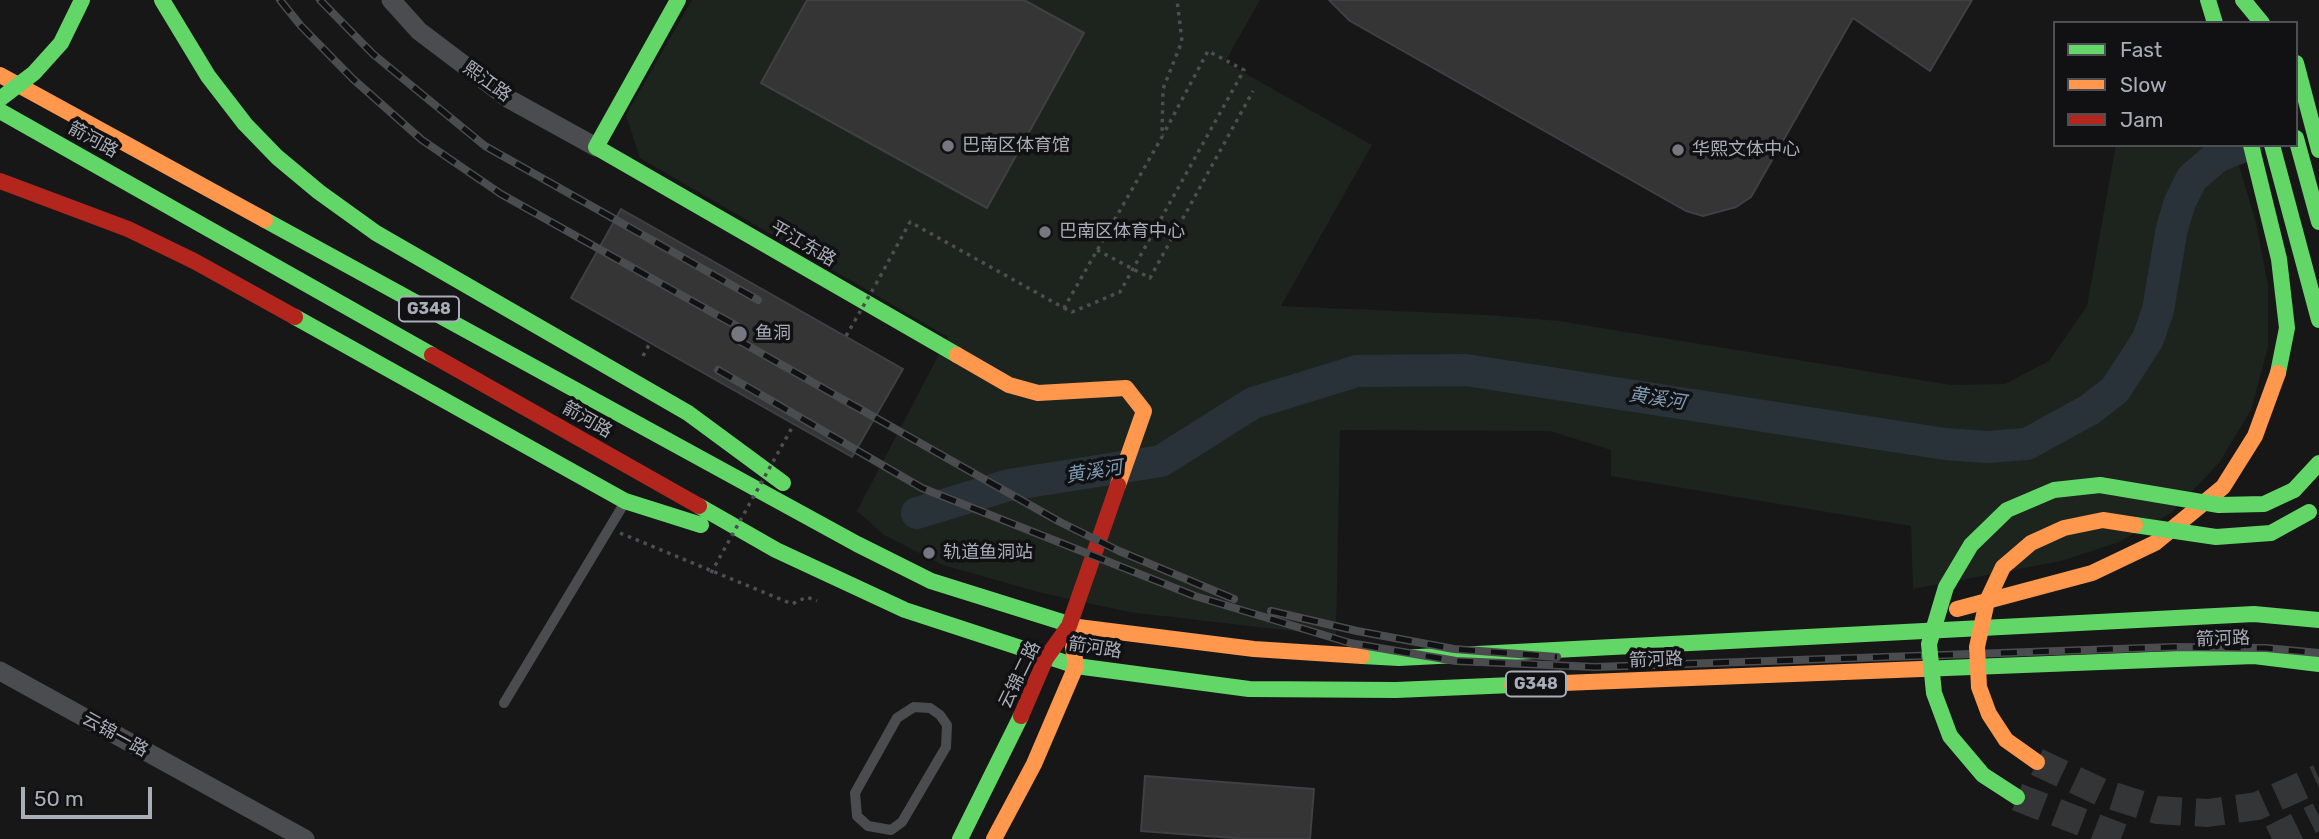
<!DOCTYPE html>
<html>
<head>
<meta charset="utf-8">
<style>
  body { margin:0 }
  #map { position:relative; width:2319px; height:839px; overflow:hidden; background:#171717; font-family:Rubik,sans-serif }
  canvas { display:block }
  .legend { position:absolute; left:2053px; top:21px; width:245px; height:126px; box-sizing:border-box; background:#111113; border:2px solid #4d4f55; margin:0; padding:9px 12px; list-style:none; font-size:21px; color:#a8adb8 }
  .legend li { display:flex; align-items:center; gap:14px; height:35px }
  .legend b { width:35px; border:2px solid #4d4f55 }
  .scale { position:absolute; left:21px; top:787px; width:131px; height:32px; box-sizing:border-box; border:4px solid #a8adb8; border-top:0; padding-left:9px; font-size:21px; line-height:24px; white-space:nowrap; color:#a8adb8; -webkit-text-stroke:5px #111113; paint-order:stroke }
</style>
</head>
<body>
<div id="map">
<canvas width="2319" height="839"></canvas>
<ul class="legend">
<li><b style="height:9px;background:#63d668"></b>Fast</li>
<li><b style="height:9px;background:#ff974d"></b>Slow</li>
<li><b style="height:9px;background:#b3261e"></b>Jam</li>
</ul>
<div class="scale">50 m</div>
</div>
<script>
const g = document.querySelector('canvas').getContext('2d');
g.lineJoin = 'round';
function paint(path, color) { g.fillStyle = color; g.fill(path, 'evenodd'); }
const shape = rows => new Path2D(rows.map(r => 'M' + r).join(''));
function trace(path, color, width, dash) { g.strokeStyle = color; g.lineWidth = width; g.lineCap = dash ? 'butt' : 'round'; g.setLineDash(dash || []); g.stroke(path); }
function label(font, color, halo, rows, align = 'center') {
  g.font = font + ' Rubik,"Noto Sans SC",sans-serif'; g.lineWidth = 7; g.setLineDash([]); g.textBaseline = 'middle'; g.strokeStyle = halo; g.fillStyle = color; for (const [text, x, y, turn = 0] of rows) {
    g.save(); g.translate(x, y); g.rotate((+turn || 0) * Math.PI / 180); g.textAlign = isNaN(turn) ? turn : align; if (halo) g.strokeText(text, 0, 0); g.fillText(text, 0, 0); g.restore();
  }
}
paint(shape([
  [692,0,1260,0,1225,62,1372,145,1281,306,1488,315,1559,321,1951,385,2005,384,2049,361,2087,306,2116,145,2233,145,2256,223,2268,285,2268,347,2251,410,2219,463,2171,513,2119,542,2061,561,1913,589,1911,526,1611,476,1611,450,1550,431,1340,430,1336,636,1129,612,1042,593,943,565,884,535,857,511,948,337,640,158,626,115]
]), '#1d241e');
trace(shape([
  [917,513,1009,485,1161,461,1253,403,1357,371,1466,370,1945,444,1987,447,2027,444,2089,410,2115,390,2148,339,2158,310,2172,228,2180,202,2192,178,2218,156,2247,145]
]), '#2a3239', 32);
const building = shape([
  [807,0,1024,0,1084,33,987,208,761,83,807,0],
  [1329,0,1972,0,1930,71,1853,18,1751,197,1736,207,1703,216,1686,211,1350,21,1329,0],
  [621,209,903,369,852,457,571,298,621,209],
  [1145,776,1314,789,1310,839,1247,839,1141,831,1145,776]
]);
paint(building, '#353536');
trace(building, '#3f4043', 2);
trace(shape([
  [2037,762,2101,792,2157,810,2208,813,2257,806,2319,778],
  [2017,797,2125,839],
  [2272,839,2319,816]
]), '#343537', 28, [28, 14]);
trace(shape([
  [1097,250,1150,278,1253,91],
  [876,284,910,222,1064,308,1162,137,1163,89,1182,41,1177,0],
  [1064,308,1072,312,1120,292,1244,70,1208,51,1163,135],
  [643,356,650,343],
  [620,533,792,604,807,597,817,601]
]), '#4d4e52', 3.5, [3.5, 5]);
trace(shape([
  [504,703,622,507],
  [914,707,930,708,940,715,947,725,946,747,902,822,891,830,868,826,857,816,855,793,897,718,914,707]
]), '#4b4c50', 10);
trace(shape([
  [391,0,419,31,509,99,596,147],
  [0,671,305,839]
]), '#4b4c50', 19);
trace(shape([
  [162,0,208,76,245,124,277,157,319,192,376,233,688,413,783,483],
  [678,0,596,147,957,355],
  [2208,0,2215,23],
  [2243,0,2262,23],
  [2296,63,2319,150],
  [0,111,432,355],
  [2296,138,2319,222],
  [2251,145,2279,259,2287,328,2278,373],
  [2272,145,2319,320],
  [265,220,857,544,931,581,1078,627],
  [295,317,625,501,701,525],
  [2294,490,2319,463],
  [699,506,776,550,905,610,1076,666,1249,689,1396,690,1512,685],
  [1362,656,1399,658,2254,614,2319,620],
  [1921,669,2254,656,2319,664],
  [960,839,1021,716]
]), '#63d668', 16);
trace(shape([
  [0,75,265,220],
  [957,355,1009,385,1038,393,1126,388,1144,411,1118,485],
  [1957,609,2092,573,2155,543,2223,487,2255,436,2278,373],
  [1078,627,1254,649,1362,656],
  [1512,685,1921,669],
  [994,839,1034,764,1076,666,1073,647]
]), '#ff974d', 16);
trace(shape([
  [0,181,128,229,194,261,295,317],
  [432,355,699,506],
  [1021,716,1046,658,1069,626,1118,485]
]), '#b3261e', 16);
const rail = shape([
  [280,0,301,26,353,79,422,140,501,194,742,329],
  [320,0,373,54,485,146,758,300],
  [736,339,1060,522,1119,551,1234,599],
  [718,370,922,488,1195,596,1350,643,1456,661,1595,667,2174,647,2266,648,2319,653],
  [1271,611,1357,631,1454,649,1557,657]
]);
trace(rail, '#4b4c4f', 8);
trace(rail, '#111113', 5, [16]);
trace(shape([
  [846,336,876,284],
  [711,573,794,424]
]), '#4d4e52', 3.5, [3.5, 5]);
trace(shape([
  [0,99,34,73,61,43,82,0],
  [2135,525,2216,537,2271,533,2309,512],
  [2017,797,1983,775,1950,736,1934,693,1929,644,1946,587,1971,545,2007,510,2054,490,2100,485,2219,505,2264,504,2294,490]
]), '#63d668', 16);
trace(shape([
  [2037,762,2006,740,1989,714,1979,687,1977,647,1987,601,2003,567,2031,543,2064,528,2103,520,2135,525]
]), '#ff974d', 16);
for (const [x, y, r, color] of [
  [948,146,7,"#757880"],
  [1678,150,7,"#757880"],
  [1045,232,7,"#757880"],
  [739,334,9,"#757880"],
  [929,553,7,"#757880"]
]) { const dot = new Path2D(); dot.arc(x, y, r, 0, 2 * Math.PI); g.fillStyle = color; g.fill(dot); trace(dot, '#111113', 2.5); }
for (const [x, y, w] of [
  [429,309,60],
  [1536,684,60]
]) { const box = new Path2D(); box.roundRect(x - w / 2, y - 12.5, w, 25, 5); g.fillStyle = '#111113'; g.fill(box); trace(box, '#a8adb8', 2); }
label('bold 16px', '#a8adb8', null, [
  ["G348",429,309],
  ["G348",1536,684]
]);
label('18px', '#a8adb8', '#111113', [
  ["熙江路",487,82,36],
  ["箭河路",93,140,29],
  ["平江东路",803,244,30],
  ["箭河路",587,420,30],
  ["箭河路",2223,639,-2],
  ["箭河路",1095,648,9],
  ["箭河路",1656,660,-2],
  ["云锦二路",1020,675,-64],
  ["云锦一路",115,735,29]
]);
label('18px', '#a8adb8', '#111113', [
  ["巴南区体育馆",962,146],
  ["华熙文体中心",1692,150],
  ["巴南区体育中心",1059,232],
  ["鱼洞",755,334],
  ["轨道鱼洞站",943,553]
], 'left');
label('italic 19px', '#7f9bb3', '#111113', [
  ["黄溪河",1657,399,9],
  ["黄溪河",1094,472,-9]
]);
</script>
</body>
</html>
